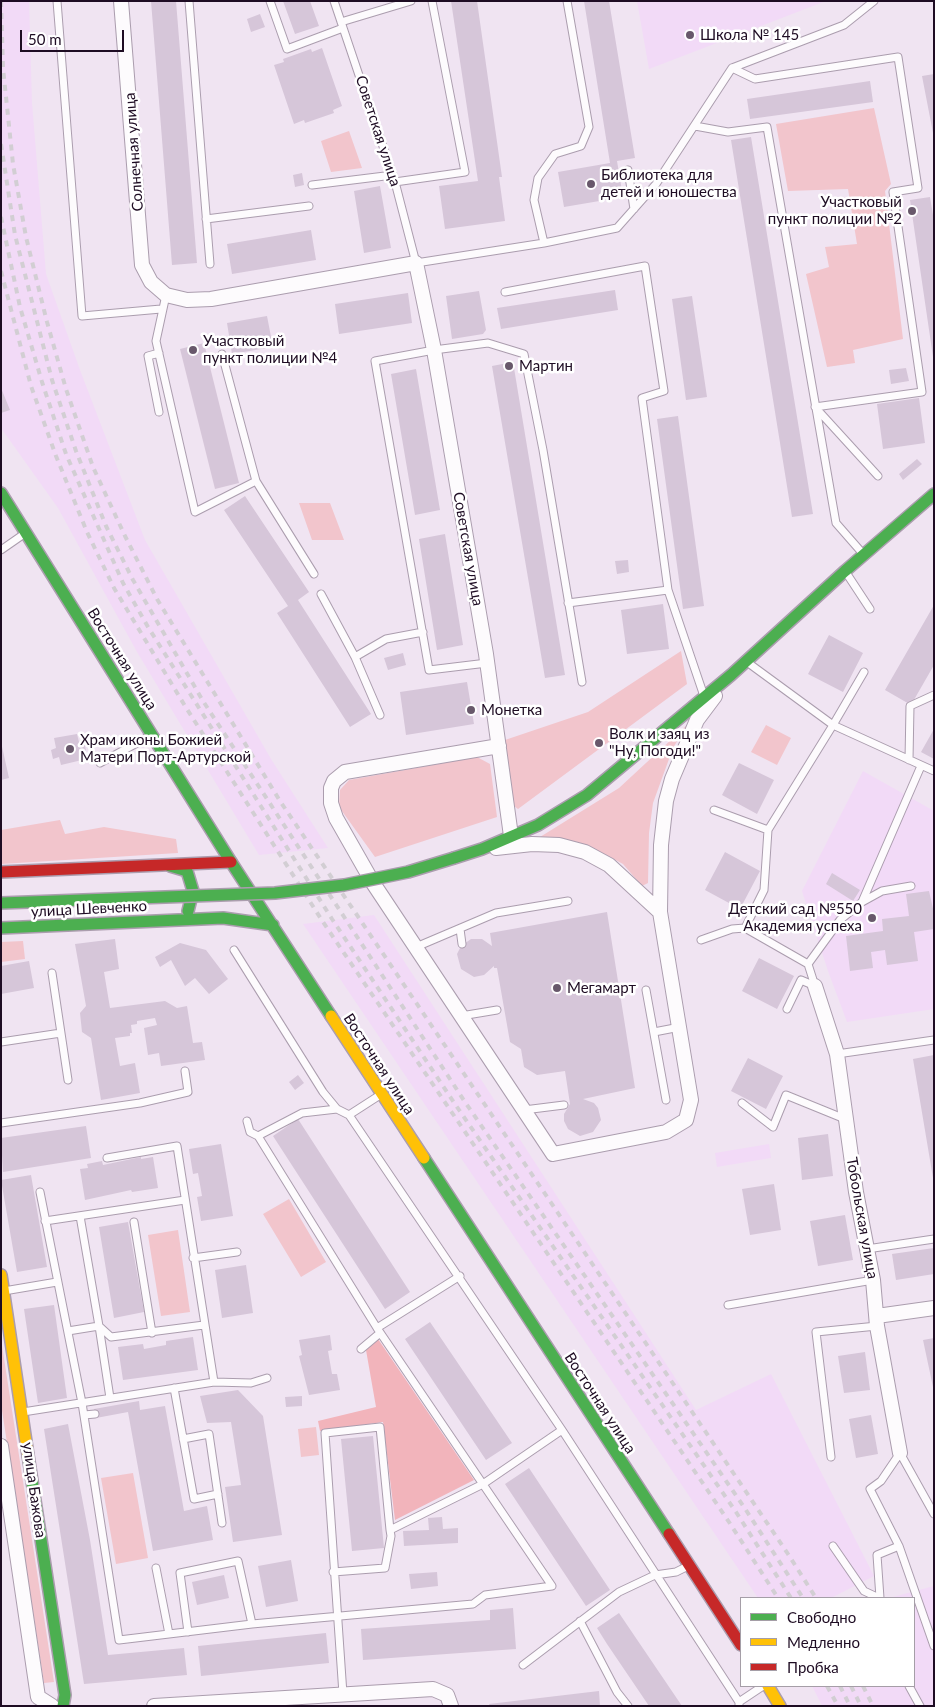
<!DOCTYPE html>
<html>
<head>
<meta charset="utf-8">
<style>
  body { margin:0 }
  #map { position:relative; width:935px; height:1707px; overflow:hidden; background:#f0e4f2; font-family:Lato,sans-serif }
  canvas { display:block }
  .frame { position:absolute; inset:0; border:2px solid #1e0c23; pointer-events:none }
  .legend { position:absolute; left:740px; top:1597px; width:175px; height:90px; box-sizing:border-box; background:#fff; border:1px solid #a59ea7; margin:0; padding:6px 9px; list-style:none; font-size:15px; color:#1e0c23 }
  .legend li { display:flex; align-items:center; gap:10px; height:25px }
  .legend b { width:25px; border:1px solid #a59ea7 }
  .scale { position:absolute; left:20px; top:30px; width:104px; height:22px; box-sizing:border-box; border:2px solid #1e0c23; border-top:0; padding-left:6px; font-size:15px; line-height:18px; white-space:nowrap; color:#1e0c23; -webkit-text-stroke:4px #fff; paint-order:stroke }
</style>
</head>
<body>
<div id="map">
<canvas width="935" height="1707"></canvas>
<div class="frame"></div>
<ul class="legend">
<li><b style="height:6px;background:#4caf50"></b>Свободно</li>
<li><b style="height:6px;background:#ffc107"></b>Медленно</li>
<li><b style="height:6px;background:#c62828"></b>Пробка</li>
</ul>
<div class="scale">50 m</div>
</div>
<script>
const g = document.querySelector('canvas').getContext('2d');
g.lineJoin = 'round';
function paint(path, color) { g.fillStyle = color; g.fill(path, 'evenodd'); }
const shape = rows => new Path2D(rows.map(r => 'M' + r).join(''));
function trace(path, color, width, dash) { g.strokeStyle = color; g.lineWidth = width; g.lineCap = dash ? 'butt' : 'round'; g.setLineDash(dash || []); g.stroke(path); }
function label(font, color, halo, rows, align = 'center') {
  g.font = font + ' Lato,sans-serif'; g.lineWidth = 5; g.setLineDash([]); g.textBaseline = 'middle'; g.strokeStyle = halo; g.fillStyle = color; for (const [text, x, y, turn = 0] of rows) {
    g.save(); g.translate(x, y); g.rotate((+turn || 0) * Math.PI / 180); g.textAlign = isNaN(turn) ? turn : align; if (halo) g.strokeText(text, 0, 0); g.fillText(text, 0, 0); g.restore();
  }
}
paint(shape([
  [1,1,29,1,32,103,46,274,80,370,145,540,271,759,328,848,259,855,137,652,58,508,1,428],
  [637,1,826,1,649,69],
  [863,771,934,811,934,1009,847,1022,828,971,802,891],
  [374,915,696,1410,771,1374,874,1576,831,1598,758,1598,303,924],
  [769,1144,771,1158,717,1167,715,1153],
  [934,1586,934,1706,822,1706,812,1686,914,1686,914,1598,889,1598]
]), '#f2daf7');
paint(shape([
  [874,108,891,184,885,191,903,339,853,350,855,363,827,367,806,274,829,267,825,247,857,244,848,189,788,191,776,124],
  [349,131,362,168,331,172,321,141],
  [299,503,330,503,344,540,312,540],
  [681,651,687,684,518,809,510,803,502,741,588,712],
  [687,725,673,748,653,803,649,833,648,883,642,886,623,864,595,849,565,840,540,837,619,788],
  [766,725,791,738,777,765,751,752],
  [477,757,490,764,497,817,375,857,339,807,340,790,349,780],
  [60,820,65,834,104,827,176,839,178,853,1,864,1,830],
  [23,941,25,959,1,962,1,942],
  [289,1199,326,1262,301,1277,263,1214],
  [178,1230,190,1312,161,1316,148,1235],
  [1,1339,54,1682,44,1683,1,1404],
  [316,1427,319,1455,301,1457,298,1429],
  [133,1473,148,1558,116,1564,101,1478]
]), '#f2c5cc');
paint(shape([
  [378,1339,474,1480,395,1520,383,1422,320,1431,318,1421,376,1407,366,1350]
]), '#f2b4bb');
paint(shape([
  [151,1,176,1,197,263,172,265],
  [283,1,310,1,319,26,295,34],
  [451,1,477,1,502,177,499,177,505,221,445,229,439,186,478,181],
  [584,1,609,1,635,158,617,161,623,197,564,207,558,172,610,163],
  [260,14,265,27,251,32,247,19],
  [322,48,342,106,333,110,334,113,305,123,304,120,294,124,274,65,284,62,283,59,311,49,312,52],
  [934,74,934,133,933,133,922,76],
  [870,81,873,102,750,119,747,99],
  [751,137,813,514,792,517,731,140],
  [302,173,304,185,295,187,293,175],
  [380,186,391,248,364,253,354,191],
  [930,197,934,221,933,357,910,200],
  [311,230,316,260,232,274,227,244],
  [615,290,618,310,501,329,497,308],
  [479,291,486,330,483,334,452,339,446,296],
  [408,293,412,323,339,334,335,304],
  [692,296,707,397,686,400,672,299],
  [267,316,273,347,232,354,227,323],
  [204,343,239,483,215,489,180,349],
  [513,362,565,675,545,678,492,366],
  [906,368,909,381,891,384,889,370],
  [416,369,440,510,415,515,391,374],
  [1,388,10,410,1,413],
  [919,398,925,443,883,449,877,404],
  [678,416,704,606,683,609,657,419],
  [917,459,922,464,903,480,899,474],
  [245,496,309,592,298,600,371,714,350,727,277,613,288,606,224,510],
  [445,534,463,645,437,650,419,539],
  [628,560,629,572,617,574,615,561],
  [663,604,669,649,627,654,621,610],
  [934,605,934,665,911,705,885,690],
  [829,635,863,653,843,692,808,674],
  [403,653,406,665,388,670,384,658],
  [467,682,474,724,406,735,400,692],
  [934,729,934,759,921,752],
  [77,734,79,742,84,740,86,751,82,753,82,760,61,765,59,757,53,759,51,750,56,748,54,738],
  [1,742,9,778,1,780],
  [739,763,774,780,757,814,722,795],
  [725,852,760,871,740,909,705,890],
  [832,873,860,890,853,901,826,884],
  [929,891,934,913,934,929,914,932,918,961,887,965,885,950,871,952,873,968,850,971,846,936,883,931,882,919,909,916,906,894],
  [607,912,635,1088,583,1099,594,1103,598,1108,601,1120,593,1132,580,1136,568,1129,564,1121,564,1114,570,1104,565,1071,537,1075,524,1067,521,1049,510,1042,497,968,494,968,494,966,484,975,474,977,461,969,457,954,461,946,471,939,482,939,492,946,490,933],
  [115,939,119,969,104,972,110,1008,165,1001,177,1008,187,1006,193,1043,202,1042,205,1060,161,1066,159,1053,148,1055,144,1028,157,1025,155,1018,137,1021,137,1024,131,1025,132,1033,130,1033,130,1036,115,1038,120,1066,135,1063,140,1093,101,1100,91,1038,82,1032,80,1013,86,1006,75,944],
  [180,943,206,950,228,979,209,994,195,978,185,986,171,960,160,967,155,957],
  [759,958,794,976,777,1009,742,991],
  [29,961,34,988,1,994,1,966],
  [934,1055,934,1178,933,1178,913,1059],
  [748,1058,783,1076,766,1109,731,1091],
  [298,1075,304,1083,295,1090,289,1082],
  [298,1119,410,1292,385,1309,273,1136],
  [86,1126,91,1158,3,1172,1,1138],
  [828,1134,833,1176,802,1180,798,1138],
  [221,1144,233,1216,201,1221,197,1197,202,1196,198,1173,193,1174,189,1149],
  [141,1157,141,1159,153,1157,158,1188,132,1192,131,1190,85,1200,80,1169,88,1168,87,1164,102,1161,103,1165],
  [31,1175,47,1267,17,1272,1,1180],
  [774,1184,781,1230,750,1235,742,1189],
  [845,1215,853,1260,818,1266,810,1221],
  [128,1222,144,1312,114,1318,99,1227],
  [934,1248,934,1274,896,1280,892,1254],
  [246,1265,253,1313,222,1318,215,1270],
  [54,1305,67,1398,38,1403,24,1309],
  [430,1322,512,1443,486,1460,405,1339],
  [330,1335,332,1350,328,1351,332,1374,337,1374,340,1390,309,1395,299,1356,302,1355,299,1340],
  [193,1337,198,1370,123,1380,118,1347,143,1344,144,1349,166,1345,166,1341],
  [934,1338,934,1387,933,1387,923,1340],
  [865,1352,870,1390,844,1393,838,1356],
  [238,1390,263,1416,282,1535,233,1542,225,1487,241,1485,231,1422,207,1423,200,1396],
  [302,1396,302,1406,286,1407,285,1397],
  [139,1401,140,1410,165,1406,184,1511,207,1506,213,1540,153,1551,128,1412,96,1418,94,1409],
  [871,1415,878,1454,856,1458,849,1419],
  [68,1424,90,1540,108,1655,184,1648,187,1675,84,1684,44,1429],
  [373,1436,384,1548,352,1551,341,1439],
  [529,1468,610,1590,586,1606,505,1484],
  [442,1517,443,1529,458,1528,458,1543,404,1546,403,1531,429,1530,428,1518],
  [291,1560,298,1601,266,1607,258,1566],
  [437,1572,438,1586,411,1589,409,1574],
  [224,1575,229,1598,197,1605,192,1582],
  [513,1608,516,1649,363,1660,361,1629,490,1620,490,1610],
  [619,1613,682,1706,649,1706,607,1644,597,1628],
  [326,1633,329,1663,201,1676,198,1646],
  [599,1691,600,1706,490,1706,489,1704]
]), '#d6c6d9');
const lane = shape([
  [57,1,82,316,161,309],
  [189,1,210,264],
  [270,1,287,49,343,28],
  [334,1,395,182,416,263,544,243,617,228,656,184,732,68,844,25,874,1],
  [341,22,411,1],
  [732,68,755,79,898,57,918,188,893,192,922,392,815,407,878,476],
  [695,126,728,132,767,127,836,523,864,555],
  [628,170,634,209],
  [395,182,465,172,432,1],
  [312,185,393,175],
  [206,219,309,206],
  [544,243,534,200,538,178,555,154,581,146,589,127,567,1],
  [505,292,645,266,664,391,642,398,668,590],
  [166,295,156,341,195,512,256,481],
  [159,353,148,356,159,412],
  [222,354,256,481,314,574],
  [1,550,24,534],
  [845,571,870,609],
  [321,594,355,657,380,715],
  [568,603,668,590,704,696],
  [355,657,386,639,423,632],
  [747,662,833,725,768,830,764,890,745,928,808,964,815,986],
  [487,663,429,670,375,361,434,350,488,343,524,354,543,450,582,682],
  [864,672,833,725,934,771],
  [909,760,910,706,934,695],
  [100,763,150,736],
  [714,810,768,830],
  [862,902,921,766],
  [460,929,462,944],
  [701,940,732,929,745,928],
  [416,947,496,913,568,901],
  [234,950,323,1092,337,1109],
  [808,964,840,920,862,902,882,891,911,886],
  [52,973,68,1080],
  [646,990,666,1100],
  [787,1009,801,980,815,986],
  [461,1016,497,1010],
  [654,1032,680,1027],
  [1,1042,61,1033],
  [837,1054,934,1040],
  [742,1103,773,1127,786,1095,845,1119],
  [524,1110,564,1105],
  [349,1115,562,1430,739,1702,739,1706],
  [1,1123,140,1103,188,1092,185,1071],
  [258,1136,302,1113,337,1109,349,1115,380,1095],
  [107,1158,177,1146,214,1382],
  [40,1192,82,1403,119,1640,252,1624,473,1604,485,1595,552,1586,377,1328,258,1136,250,1132,247,1121],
  [45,1221,185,1200],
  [134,1222,152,1333],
  [867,1249,934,1239],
  [193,1258,237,1252],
  [4,1291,57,1282],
  [728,1305,873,1280],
  [377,1328,460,1276],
  [68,1331,99,1326,80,1216],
  [361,1349,380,1333],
  [174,1388,194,1499,218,1494],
  [110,1398,99,1326,111,1337,204,1325],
  [23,1412,214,1382,251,1383,267,1378],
  [84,1415,95,1414],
  [183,1439,209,1434,222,1523],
  [831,1457,816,1332,877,1326],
  [833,1546,864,1591,879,1598],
  [899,1546,934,1646],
  [156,1568,169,1634],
  [333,1572,385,1568,391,1536,390,1530,483,1484,562,1430],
  [880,1598,877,1555,899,1546,870,1489,881,1481,900,1453,934,1514],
  [580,1621,617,1692,628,1706],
  [188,1632,180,1573,238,1561,252,1624],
  [523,1665,619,1592,655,1575,676,1572,688,1566],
  [909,1686,920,1706],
  [343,1694,325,1433,380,1427,390,1530],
  [739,1702,763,1686]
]);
const street = shape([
  [121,1,142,265,151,282,166,295,187,300,211,299,416,263,434,350,486,654,511,836],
  [499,746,345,772,334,781,331,788,331,803,336,818,373,883,553,1154,666,1132,686,1120,691,1100,660,912,661,845,666,801,672,779,697,720,715,696],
  [496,848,532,844,559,845,585,852,609,865,660,912],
  [815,986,837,1054,856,1192,873,1280,877,1326,900,1453],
  [877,1316,934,1308],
  [1,1446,38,1697,52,1706],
  [154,1706,433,1689,447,1695,451,1706]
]);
const fast = shape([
  [1,493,231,862,331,1016],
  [454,858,482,849,538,825,587,795,731,675,845,571,934,494],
  [170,866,187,871,193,891,188,911],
  [1,928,223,918,273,925],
  [424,1158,669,1534],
  [28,1455,65,1695,63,1706]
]);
const slow = shape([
  [331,1016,424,1158],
  [1,1275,28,1455],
  [768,1686,780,1706]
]);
const jam = shape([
  [1,872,231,862],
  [669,1534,741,1645]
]);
trace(lane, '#ab9dae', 9);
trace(street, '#ab9dae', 16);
trace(fast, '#ab9dae', 14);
trace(slow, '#ab9dae', 14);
trace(jam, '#ab9dae', 14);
trace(lane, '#fdfbfd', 7);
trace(street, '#fdfbfd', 14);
trace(fast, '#4caf50', 11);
trace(slow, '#ffc107', 11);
trace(jam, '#c62828', 11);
trace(shape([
  [1,1,3,68,13,164,26,237,47,322,66,389,93,467,125,536,157,599,280,801,788,1554,816,1598],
  [1,144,15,235,52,380,76,451,106,526,133,580,203,701,465,1102,744,1507,803,1598],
  [1,217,20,307,42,382,66,454,123,583,148,627,332,919,457,1107,736,1512,791,1598],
  [1,271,31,386,56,456,87,532,114,588,185,706,323,922,729,1522,778,1598],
  [827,1686,838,1706],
  [840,1686,850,1706],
  [851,1686,861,1706],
  [863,1686,873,1706]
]), '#d2ced3', 4, [6, 6]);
const fastBridge = shape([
  [1,903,275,893,344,885,408,872,454,858]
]);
trace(fastBridge, '#ab9dae', 14, []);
trace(fastBridge, '#4caf50', 11);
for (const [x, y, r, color] of [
  [690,35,5,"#68586b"],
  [591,184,5,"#68586b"],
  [912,211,5,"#68586b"],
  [193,350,5,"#68586b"],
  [509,366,5,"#68586b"],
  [471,710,5,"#68586b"],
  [599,743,5,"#68586b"],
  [70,749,5,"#68586b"],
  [872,918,5,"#68586b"],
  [557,988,5,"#68586b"]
]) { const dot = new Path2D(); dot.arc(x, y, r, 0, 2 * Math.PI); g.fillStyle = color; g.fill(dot); trace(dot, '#fff', 2); }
label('15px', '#1e0c23', '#fff', [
  ["Школа № 145",700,35],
  ["Библиотека для",601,175],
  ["детей и юношества",601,192],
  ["Участковый",902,202,"right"],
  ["пункт полиции №2",902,219,"right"],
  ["Участковый",203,341],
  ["пункт полиции №4",203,358],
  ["Мартин",519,366],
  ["Монетка",481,710],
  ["Волк и заяц из",609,734],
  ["\"Ну, Погоди!\"",609,751],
  ["Храм иконы Божией",80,740],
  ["Матери Порт-Артурской",80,757],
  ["Детский сад №550",862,909,"right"],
  ["Академия успеха",862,926,"right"],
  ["Мегамарт",567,988]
], 'left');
label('15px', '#1e0c23', '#fff', [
  ["Советская улица",378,131,72],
  ["Солнечная улица",134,152,-94],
  ["Советская улица",468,549,80],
  ["Восточная улица",122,659,58],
  ["улица Шевченко",89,909,-3],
  ["Восточная улица",379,1064,57],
  ["Тобольская улица",862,1218,80],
  ["Восточная улица",600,1403,57],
  ["улица Бажова",34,1490,82]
]);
</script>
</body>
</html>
